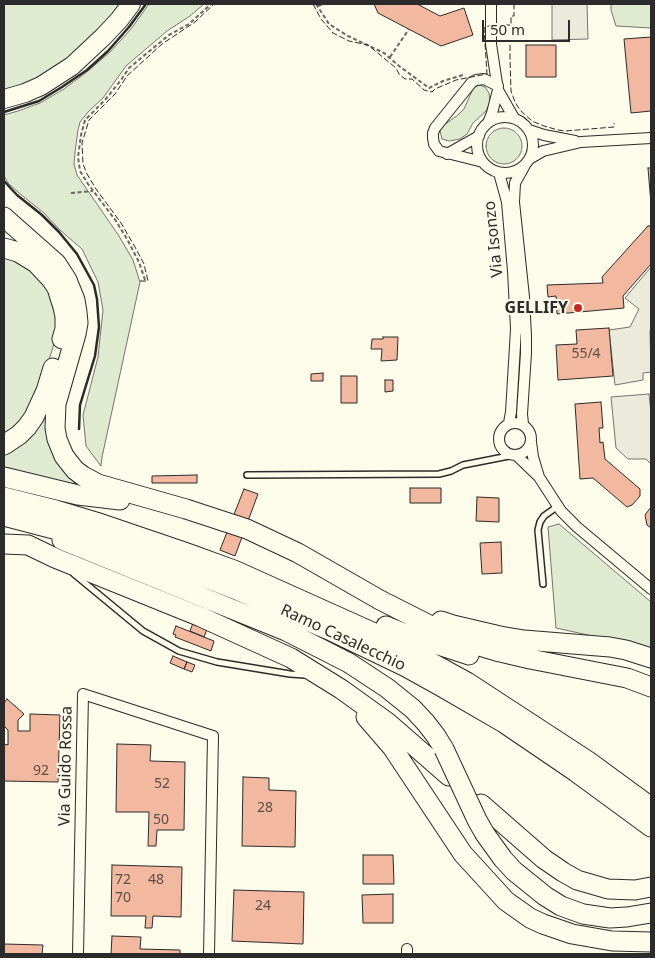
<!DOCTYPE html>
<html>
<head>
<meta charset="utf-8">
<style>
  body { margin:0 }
  #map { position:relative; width:655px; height:958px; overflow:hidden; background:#fdfbea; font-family:"Noto Sans",sans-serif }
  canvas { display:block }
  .frame { position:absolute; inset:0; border:5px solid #2b2b2b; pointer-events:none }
  .scale { position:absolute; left:482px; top:20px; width:88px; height:22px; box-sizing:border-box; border:2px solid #2b2b2b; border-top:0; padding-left:6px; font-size:15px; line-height:18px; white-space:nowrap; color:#2b2b2b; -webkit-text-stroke:4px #fdfbea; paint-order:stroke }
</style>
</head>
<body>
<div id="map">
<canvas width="655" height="958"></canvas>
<div class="frame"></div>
<div class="scale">50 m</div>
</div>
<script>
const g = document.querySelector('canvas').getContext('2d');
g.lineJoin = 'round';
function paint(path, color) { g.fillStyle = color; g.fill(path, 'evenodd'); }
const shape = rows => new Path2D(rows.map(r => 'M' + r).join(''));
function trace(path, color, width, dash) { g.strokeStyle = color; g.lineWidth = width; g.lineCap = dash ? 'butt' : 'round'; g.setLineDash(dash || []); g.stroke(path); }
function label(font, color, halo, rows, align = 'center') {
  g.font = font + ' "Noto Sans",sans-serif'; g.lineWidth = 4; g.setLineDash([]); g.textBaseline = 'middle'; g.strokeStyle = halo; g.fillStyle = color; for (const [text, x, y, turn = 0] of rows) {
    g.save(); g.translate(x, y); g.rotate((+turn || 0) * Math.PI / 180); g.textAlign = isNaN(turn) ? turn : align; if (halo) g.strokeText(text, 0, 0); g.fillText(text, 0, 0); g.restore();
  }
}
const green = shape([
  [4,4,124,4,109,23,52,74,4,94,4,4],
  [149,4,204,4,190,16,167,31,126,66,103,98,89,111,80,122,78,130,75,152,74,164,77,175,119,236,133,260,140,282,102,457,101,466,86,446,83,415,98,357,103,310,98,282,82,249,61,231,44,213,19,193,8,183,4,176,4,115,18,111,40,103,64,89,88,71,110,52,131,29,149,4],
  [611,4,651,4,651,28,616,26,611,10,611,4],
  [479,85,485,87,489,93,490,102,486,111,473,123,467,134,460,139,449,141,442,139,440,131,444,125,458,115,464,109,472,91,474,88,479,85],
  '486 146a18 18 0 1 1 36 0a18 18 0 1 1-36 0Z',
  [4,255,27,264,50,290,57,312,56,336,53,347,42,383,31,412,4,438,4,255],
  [48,404,75,480,74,483,71,484,4,467,4,453,48,404],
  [559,524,651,602,651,652,611,640,556,628,548,527,559,524]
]);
paint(green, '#deebd1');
trace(green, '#74746e', 1);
const parking = shape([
  [552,4,587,4,588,39,552,40,552,4],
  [651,267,651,326,650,332,651,372,643,373,643,380,615,385,609,330,630,327,639,309,625,298,651,267],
  [649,394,651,413,651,464,646,459,628,459,616,448,611,397,649,394]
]);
paint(parking, '#eceadb');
trace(parking, '#74746e', 1);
const building = shape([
  [374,4,417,4,440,16,464,8,473,35,441,46,378,13,374,4],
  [651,37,651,111,631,113,624,39,651,37],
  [526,45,556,45,556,77,526,77,526,45],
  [648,168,651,168,651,204,648,168],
  [648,226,651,226,651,264,623,296,624,308,557,314,556,296,548,297,547,285,603,283,602,277,648,226],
  [609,328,613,376,558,380,556,345,577,344,576,330,609,328],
  [383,337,398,337,397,360,381,361,382,349,371,349,372,339,383,339,383,337],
  [323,373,323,381,311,381,311,374,323,373],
  [341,376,357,376,357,403,341,403,341,376],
  [385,380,393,380,393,391,385,392,385,380],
  [601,402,603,428,599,428,600,443,603,442,605,459,640,489,640,496,632,505,627,507,593,478,580,479,575,404,601,402],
  [197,475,197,483,152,483,152,476,197,475],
  [410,488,441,488,441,503,410,503,410,488],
  [244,489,258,494,235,556,220,550,244,489],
  [477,497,499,498,499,522,476,521,477,497],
  [651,507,651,528,647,525,645,515,651,507],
  [501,542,502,573,482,574,480,543,501,542],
  [202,599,216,605,204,637,190,631,202,599],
  [176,626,214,641,211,651,175,637,176,635,173,634,176,626],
  [173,656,187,662,184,669,170,663,173,656],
  [187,662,195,665,192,672,184,669,187,662],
  [7,699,24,714,18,720,18,731,30,731,30,714,60,715,58,782,4,781,4,744,8,745,8,730,4,726,4,703,7,699],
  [117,744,151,745,150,761,185,762,184,830,157,830,156,846,148,846,149,812,116,812,117,744],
  [243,777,269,778,269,790,296,791,295,847,242,846,243,777],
  [363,855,393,855,394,884,363,884,363,855],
  [112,865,182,867,181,917,153,916,152,928,145,928,146,916,111,916,112,865],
  [234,890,304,892,303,944,232,941,234,890],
  [393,894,393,923,363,923,362,895,393,894],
  [112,936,141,937,140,949,180,950,180,954,111,954,112,936],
  [4,944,43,945,42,954,4,954,4,944]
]);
paint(building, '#f2b8a0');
trace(building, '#2b2b2b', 1);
const service = shape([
  [247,475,439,474,451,471,463,465,514,455],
  [74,574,143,631,179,651,217,662,290,674,305,675],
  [543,584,538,530,540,522,544,516,558,506]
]);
const minor = shape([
  [491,4,491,44,498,90,514,118],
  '477 145a28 28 0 1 1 56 0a28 28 0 1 1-56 0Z',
  [488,123,492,113,498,90],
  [529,130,544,135,575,141],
  [447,154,479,136],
  [531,158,543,151,581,142,651,138],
  [483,162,439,151,434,144,433,138,433,133,435,128,472,82,476,80,484,79,498,86],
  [499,173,507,202,513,271,516,329,511,412,509,423],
  '499 439a16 16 0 1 1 32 0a16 16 0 1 1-32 0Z',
  [523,424,522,414,526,353,526,336,524,297,514,202,515,183,525,165],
  [531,442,533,457,539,477,561,511,577,527,651,589],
  [516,455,539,477],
  [78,954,83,694,213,736,209,954],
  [407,954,407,949]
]);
const trunk = shape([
  [4,99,25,93,41,86,72,66,103,37,119,20,131,4]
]);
const motorway = shape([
  [4,217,56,263,67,280,75,300,77,312,78,323,76,334,56,404,55,428,57,439,64,456,75,470,83,476,98,484,186,509,247,529,298,553,380,600,459,640,496,651,530,659,627,678,651,687],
  [4,248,18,252,36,263,51,279,57,288,63,307,65,317,65,329,62,339],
  [4,445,19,435,27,427,34,417,46,391,53,368],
  [4,477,78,495,120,500],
  [4,497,56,510,96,522,187,553,234,570,392,641,467,682,588,761,651,807],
  [4,516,88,538,170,564,239,591,329,630,406,667,442,687,504,723,576,772,651,827],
  [62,540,286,631,349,663,387,688,413,709,426,723,436,736,444,749],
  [4,544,28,545,55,558,201,617,291,658,341,689,387,722,449,776],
  [441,621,453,625,500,636,524,640,610,647,626,650,651,658],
  [386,626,408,635,469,655],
  [366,717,392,747,463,854,506,901,530,918,543,924,572,934,612,941,651,942],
  [481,804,544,859,563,872,577,880,608,889,635,890,651,887],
  [485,834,503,859,514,871,545,896,561,906,583,914,610,918,627,917,651,913]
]);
trace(service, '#2b2b2b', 8);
trace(minor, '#2b2b2b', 12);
trace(trunk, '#2b2b2b', 20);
trace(motorway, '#2b2b2b', 21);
trace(shape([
  [316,4,329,24,348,36,384,53,399,66,429,88,443,81,463,75],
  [451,4,473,4],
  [420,5,421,4],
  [318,6,323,4],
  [390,57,409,29],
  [71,193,93,191],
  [145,280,139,262,127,239,116,221,88,184,80,171,78,157,81,135,85,120,105,100,121,80,129,68,169,35,189,24,211,4],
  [651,394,651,403]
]), '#6a6964', 2, [4, 2.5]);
trace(service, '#fdfbea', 5);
trace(minor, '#fdfbea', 10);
trace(trunk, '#fdfbea', 18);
trace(motorway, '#fdfbea', 19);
const motorwayBridge = shape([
  [444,749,477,820,485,834]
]);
trace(motorwayBridge, '#2b2b2b', 21, []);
trace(motorwayBridge, '#fdfbea', 19);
trace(shape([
  [313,4,321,19,333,33,349,41,368,45,396,68,399,74,405,79,412,79,424,90,432,92,435,89,456,80,487,74,484,28,491,25,511,25,511,16,514,16,514,4],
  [510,45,510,58,511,91,515,102,520,110,532,121,544,126,558,130,565,131,614,127,614,123],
  [140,281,148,281,144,264,135,247,121,223,96,189,87,174,83,164,82,143,89,120,115,94,127,76,162,44,195,22,214,4]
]), '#2b2b2b', 1, [6, 2.5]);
trace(shape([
  [4,112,39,101,62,87,87,70,108,51,129,27,146,4],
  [4,181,17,195,42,215,59,232,77,254,94,285,97,299,99,327,95,356,80,405,79,429]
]), '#2b2b2b', 2.5);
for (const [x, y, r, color] of [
  [578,308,5,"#c62828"]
]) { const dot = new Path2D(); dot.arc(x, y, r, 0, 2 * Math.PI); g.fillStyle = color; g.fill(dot); trace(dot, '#fdfbea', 2); }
label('14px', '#5d4e48', null, [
  ["55/4",586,354],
  ["92",41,771],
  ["52",162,784],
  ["28",265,808],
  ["50",161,820],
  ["72",123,880],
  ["48",156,880],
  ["70",123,898],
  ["24",263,906]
]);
label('16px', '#2b2b2b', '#fdfbea', [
  ["Via Isonzo",494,239,-96],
  ["Ramo Casalecchio",343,638,25],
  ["Via Guido Rossa",66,766,-89]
]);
label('bold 16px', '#2b2b2b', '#fdfbea', [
  ["GELLIFY",568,308]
], 'right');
</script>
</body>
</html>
